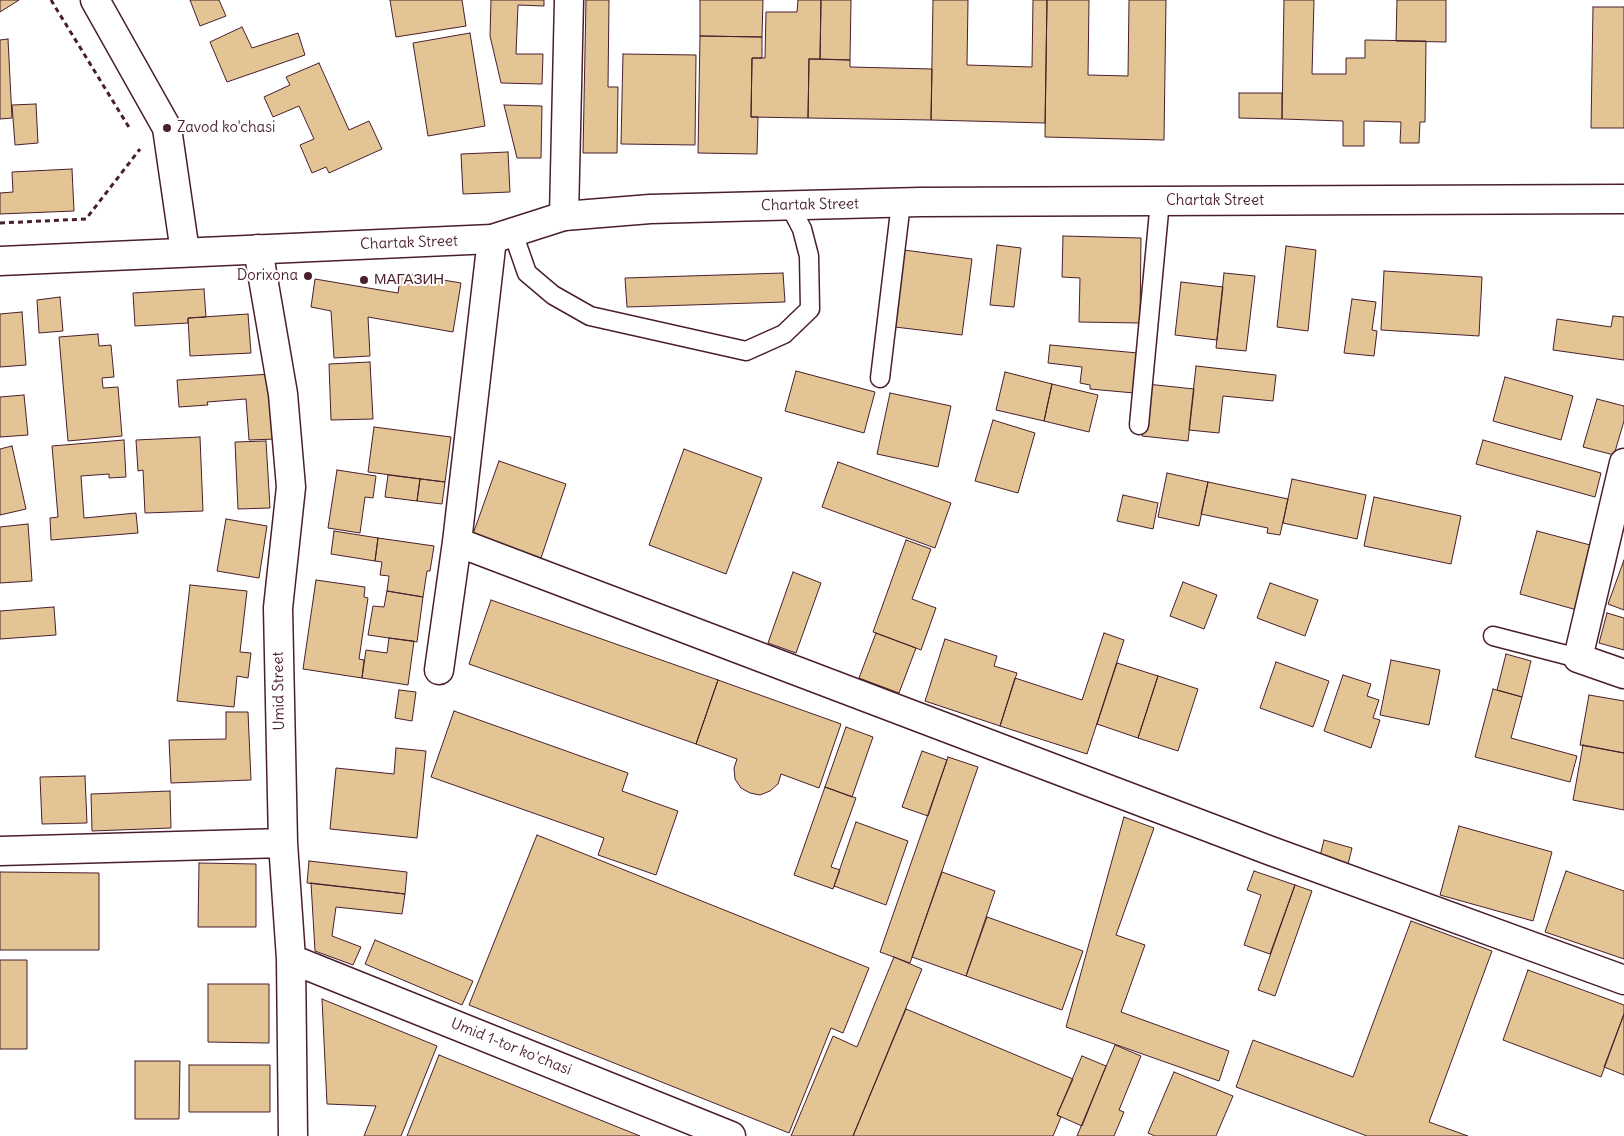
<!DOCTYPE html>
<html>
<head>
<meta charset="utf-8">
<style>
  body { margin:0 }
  canvas { display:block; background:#fff }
</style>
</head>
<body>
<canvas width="1624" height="1136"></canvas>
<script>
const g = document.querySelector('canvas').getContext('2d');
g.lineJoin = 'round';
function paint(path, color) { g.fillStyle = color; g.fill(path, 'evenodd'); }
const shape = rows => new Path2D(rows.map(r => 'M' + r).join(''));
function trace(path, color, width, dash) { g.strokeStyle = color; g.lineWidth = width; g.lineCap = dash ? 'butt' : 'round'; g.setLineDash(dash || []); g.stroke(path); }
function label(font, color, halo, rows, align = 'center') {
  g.font = font + ' Delius,sans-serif'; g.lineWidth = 4; g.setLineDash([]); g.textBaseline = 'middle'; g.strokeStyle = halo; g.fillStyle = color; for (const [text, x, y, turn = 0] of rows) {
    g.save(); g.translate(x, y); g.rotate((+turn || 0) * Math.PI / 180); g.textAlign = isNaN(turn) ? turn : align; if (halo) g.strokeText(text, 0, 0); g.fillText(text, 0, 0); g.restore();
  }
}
const building = shape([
  [0,0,19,0,0,12,0,0],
  [190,0,219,0,226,16,200,26,190,0],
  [390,0,462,0,466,26,396,37,390,0],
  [491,0,544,0,544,6,518,5,516,54,543,54,542,84,501,83,490,36,491,0],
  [586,0,609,0,608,87,618,87,617,153,583,153,586,0],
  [700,0,763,0,762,37,700,36,700,0],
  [798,0,821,0,820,59,809,59,808,118,751,117,752,58,765,58,766,12,797,12,798,0],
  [821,0,851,0,850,60,820,59,821,0],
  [933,0,968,0,967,65,1032,67,1033,0,1047,0,1045,123,931,120,933,0],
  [1047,0,1089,0,1088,75,1128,76,1129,0,1166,0,1164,140,1045,137,1047,0],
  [1284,0,1314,0,1312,74,1346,74,1346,58,1365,58,1365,40,1426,41,1425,122,1420,122,1419,143,1400,143,1401,122,1364,121,1364,146,1343,146,1343,121,1282,119,1284,0],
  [1397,0,1446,0,1446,42,1396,41,1397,0],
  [1593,7,1624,7,1624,128,1591,128,1593,7],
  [242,27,252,48,298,33,305,55,227,82,210,42,242,27],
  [470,33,485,126,428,136,413,43,470,33],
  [700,36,762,37,762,58,752,58,751,117,758,117,757,154,698,153,700,36],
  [8,39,12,118,0,119,0,40,8,39],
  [623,54,696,55,695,145,621,144,623,54],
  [809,59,850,60,850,67,932,69,931,120,808,118,809,59],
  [319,63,349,130,369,121,382,149,329,173,326,167,312,173,300,145,314,139,299,106,273,117,264,97,290,85,286,77,319,63],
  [1239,93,1282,93,1282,119,1239,118,1239,93],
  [36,104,38,143,15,145,12,105,36,104],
  [504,105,542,106,541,158,517,158,504,105],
  [508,152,510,192,463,194,461,154,508,152],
  [72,169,74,211,0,214,0,193,13,192,12,172,72,169],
  [1063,236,1141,238,1140,323,1079,322,1080,278,1062,277,1063,236],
  [997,245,1021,248,1014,307,990,305,997,245],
  [1286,246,1316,250,1308,331,1277,327,1286,246],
  [904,250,972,259,962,335,895,327,904,250],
  [1384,271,1482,277,1479,336,1381,330,1384,271],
  [401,273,461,283,453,332,368,317,370,356,334,358,331,311,311,307,315,279,398,293,401,273],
  [783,273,785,302,627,307,625,278,783,273],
  [1224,273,1255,276,1246,351,1216,348,1224,273],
  [1181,282,1223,287,1217,340,1175,335,1181,282],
  [204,289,206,317,188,318,188,323,135,326,133,293,204,289],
  [60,297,63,331,39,333,37,300,60,297],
  [1352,299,1376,302,1372,330,1377,331,1374,356,1344,353,1352,299],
  [22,312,26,365,0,367,0,314,22,312],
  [248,314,251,353,190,356,188,318,248,314],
  [1613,316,1624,317,1624,360,1553,350,1557,319,1611,327,1613,316],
  [98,334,99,346,111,345,114,377,102,378,103,388,118,387,122,436,68,441,59,337,98,334],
  [1050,345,1138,353,1134,393,1090,389,1090,385,1080,383,1082,367,1048,363,1050,345],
  [370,362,373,419,331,420,329,364,370,362],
  [1196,366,1276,375,1273,401,1223,396,1219,433,1189,430,1196,366],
  [796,371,875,392,864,433,785,411,796,371],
  [1005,372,1052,384,1044,421,996,410,1005,372],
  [271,374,276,439,249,440,246,399,207,402,208,405,179,407,177,380,271,374],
  [1505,377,1573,396,1561,440,1493,421,1505,377],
  [1052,384,1098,395,1089,432,1044,421,1052,384],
  [1147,384,1194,389,1188,441,1142,436,1147,384],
  [890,393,951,406,938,467,877,454,890,393],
  [24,395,28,435,0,437,0,397,24,395],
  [1597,399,1624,406,1624,421,1614,455,1583,447,1597,399],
  [993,420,1035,433,1018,493,975,481,993,420],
  [374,427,451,437,445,482,368,472,374,427],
  [200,437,203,511,145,513,143,470,138,471,136,440,200,437],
  [124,440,126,477,109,478,109,474,81,476,84,518,136,513,138,533,51,540,50,518,58,517,52,446,124,440],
  [1483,440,1601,473,1595,497,1476,464,1483,440],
  [266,441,270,508,238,509,235,442,266,441],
  [12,446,26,509,0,515,0,449,12,446],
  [684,449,762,478,726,574,649,545,684,449],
  [499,461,566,484,541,558,473,534,499,461],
  [838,462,951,503,935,548,822,507,838,462],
  [337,470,376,476,373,498,365,497,360,533,328,528,337,470],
  [1167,473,1208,482,1199,526,1158,517,1167,473],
  [388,475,420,479,417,501,385,497,388,475],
  [420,479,445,482,442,504,417,501,420,479],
  [1292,479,1366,495,1357,539,1283,523,1292,479],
  [1208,482,1288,499,1280,535,1267,533,1268,528,1201,514,1208,482],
  [1123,495,1158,503,1153,529,1117,521,1123,495],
  [1374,497,1461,516,1451,564,1364,546,1374,497],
  [226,519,267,526,259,578,217,571,226,519],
  [28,524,32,581,0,583,0,527,28,524],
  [334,531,378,538,375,561,331,554,334,531],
  [1537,531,1594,546,1577,610,1520,594,1537,531],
  [378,538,434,546,430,571,427,571,423,597,387,591,389,576,380,575,382,562,375,561,378,538],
  [906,540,931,549,912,599,936,608,921,650,873,632,906,540],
  [1624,560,1624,610,1608,604,1624,560],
  [793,572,821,583,796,653,768,643,793,572],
  [316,580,365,587,364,597,368,598,359,659,364,660,362,678,303,669,316,580],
  [1183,582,1217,595,1204,629,1170,616,1183,582],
  [1270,583,1318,600,1305,636,1257,618,1270,583],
  [190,585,247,591,240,652,251,653,248,678,237,676,234,707,177,701,190,585],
  [387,591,423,597,417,642,368,635,373,606,384,607,387,591],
  [491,600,718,680,696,744,469,664,491,600],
  [54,607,56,635,0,639,0,611,54,607],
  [1607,613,1624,618,1624,650,1599,643,1607,613],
  [876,633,916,648,899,693,859,678,876,633],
  [1104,633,1124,640,1087,754,1000,726,1015,678,1082,700,1104,633],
  [389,638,414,641,408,685,362,678,366,650,387,653,389,638],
  [945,639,997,656,994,666,1017,673,1000,726,925,701,945,639],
  [1506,654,1531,661,1522,697,1497,690,1506,654],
  [1391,660,1440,670,1429,725,1380,715,1391,660],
  [1276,662,1329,681,1313,727,1260,708,1276,662],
  [1117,663,1158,676,1138,738,1097,724,1117,663],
  [1343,675,1371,684,1367,696,1379,700,1373,718,1380,720,1371,748,1324,731,1343,675],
  [1158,676,1198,689,1178,751,1138,738,1158,676],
  [718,680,841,724,819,788,781,774,778,784,770,791,760,795,750,793,741,788,735,779,734,768,737,759,696,744,718,680],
  [1493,689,1522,697,1511,738,1577,756,1570,782,1475,757,1493,689],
  [399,690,416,692,412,721,395,718,399,690],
  [1589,695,1624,701,1624,753,1580,745,1589,695],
  [454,711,628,773,622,791,678,811,656,875,598,855,604,838,431,777,454,711],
  [226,712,248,712,251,780,171,783,169,740,226,739,226,712],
  [846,727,873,737,852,797,825,787,846,727],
  [1583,745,1624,753,1624,810,1573,800,1583,745],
  [396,748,426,751,417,838,330,829,336,768,394,774,396,748],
  [922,751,947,760,928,816,902,807,922,751],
  [948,757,978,767,910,963,880,952,948,757],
  [85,776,87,823,42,824,40,777,85,776],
  [825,787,856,798,831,867,840,870,833,889,794,875,825,787],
  [170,791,171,828,92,831,91,794,170,791],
  [1124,817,1154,828,1116,935,1145,945,1121,1012,1229,1051,1219,1081,1066,1027,1124,817],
  [856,822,908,841,886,905,834,886,856,822],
  [1459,826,1552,852,1533,921,1440,895,1459,826],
  [537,835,869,968,843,1033,831,1028,789,1133,469,1005,537,835],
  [1324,840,1352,848,1348,864,1320,856,1324,840],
  [309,861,407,872,405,894,307,883,309,861],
  [199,863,256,864,256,927,198,927,199,863],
  [1254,871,1295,885,1270,954,1244,945,1261,895,1247,890,1254,871],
  [1566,871,1624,891,1624,959,1545,932,1566,871],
  [0,872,99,873,99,950,0,950,0,872],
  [942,872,995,891,966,976,912,957,942,872],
  [311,883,405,894,402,914,336,907,332,936,361,947,353,965,315,951,311,883],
  [1295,885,1312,891,1275,996,1258,990,1295,885],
  [987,917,1083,951,1062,1010,966,976,987,917],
  [1411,921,1492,951,1429,1122,1468,1136,1367,1136,1236,1087,1253,1040,1353,1077,1411,921],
  [375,940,473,981,462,1005,365,964,375,940],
  [894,957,922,969,853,1136,791,1136,833,1036,857,1047,894,957],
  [0,960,27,960,27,1049,0,1049,0,960],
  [1528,970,1624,1005,1624,1014,1601,1077,1503,1040,1528,970],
  [208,984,269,984,269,1043,208,1042,208,984],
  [322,999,437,1046,401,1136,364,1136,376,1106,327,1104,322,999],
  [906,1009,1073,1079,1057,1115,1061,1117,1053,1136,853,1136,906,1009],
  [1624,1014,1624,1075,1604,1067,1624,1014],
  [1115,1045,1141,1056,1119,1110,1124,1112,1114,1136,1077,1136,1115,1045],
  [439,1055,640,1136,407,1136,439,1055],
  [1082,1056,1106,1066,1082,1126,1057,1115,1082,1056],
  [135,1061,180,1061,179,1119,135,1119,135,1061],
  [189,1065,270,1065,270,1112,189,1112,189,1065],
  [1174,1072,1233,1096,1216,1136,1155,1136,1148,1133,1174,1072]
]);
paint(building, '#e2c495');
trace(building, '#4a1f2b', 1);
const lane = shape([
  [513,233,527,273,553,295,590,316,746,351,784,334,810,309,809,256,802,229,790,206],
  [880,378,901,203],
  [1139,425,1160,201],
  [1493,636,1578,658]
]);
const street = shape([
  [95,0,167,128,185,252],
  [564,216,569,0],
  [258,249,283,394,291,487,278,608,283,843,291,959,293,1136],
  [1624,463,1578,658,1624,674],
  [457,542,1271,851,1624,980],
  [439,670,457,542,492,239],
  [0,851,283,843],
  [291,959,731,1136]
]);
const secondary = shape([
  [0,261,492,239,564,216,650,209,920,202,1624,199]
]);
trace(lane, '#4a1f2b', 21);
trace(street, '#4a1f2b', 31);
trace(secondary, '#4a1f2b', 31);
trace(shape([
  [51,0,130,129],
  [0,223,86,219,140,149]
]), '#4a1f2b', 3, [5, 4]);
trace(lane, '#fff', 18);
trace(street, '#fff', 28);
trace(secondary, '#fff', 28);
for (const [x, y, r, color] of [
  [167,128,5,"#4a1f2b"],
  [308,276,5,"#4a1f2b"],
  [364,280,5,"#4a1f2b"]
]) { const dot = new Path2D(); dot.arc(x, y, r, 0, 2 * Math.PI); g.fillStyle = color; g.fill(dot); trace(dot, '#fff', 2); }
label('15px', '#4a1f2b', '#fff', [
  ["Zavod ko'chasi",177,128],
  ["Dorixona",298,276,"right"],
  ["МАГАЗИН",374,280]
], 'left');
label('15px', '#4a1f2b', '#fff', [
  ["Chartak Street",1215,201],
  ["Chartak Street",810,205,-1],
  ["Chartak Street",409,243,-2],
  ["Umid Street",279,691,-91],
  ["Umid 1-tor koʻchasi",511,1047,22]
]);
</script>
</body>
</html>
